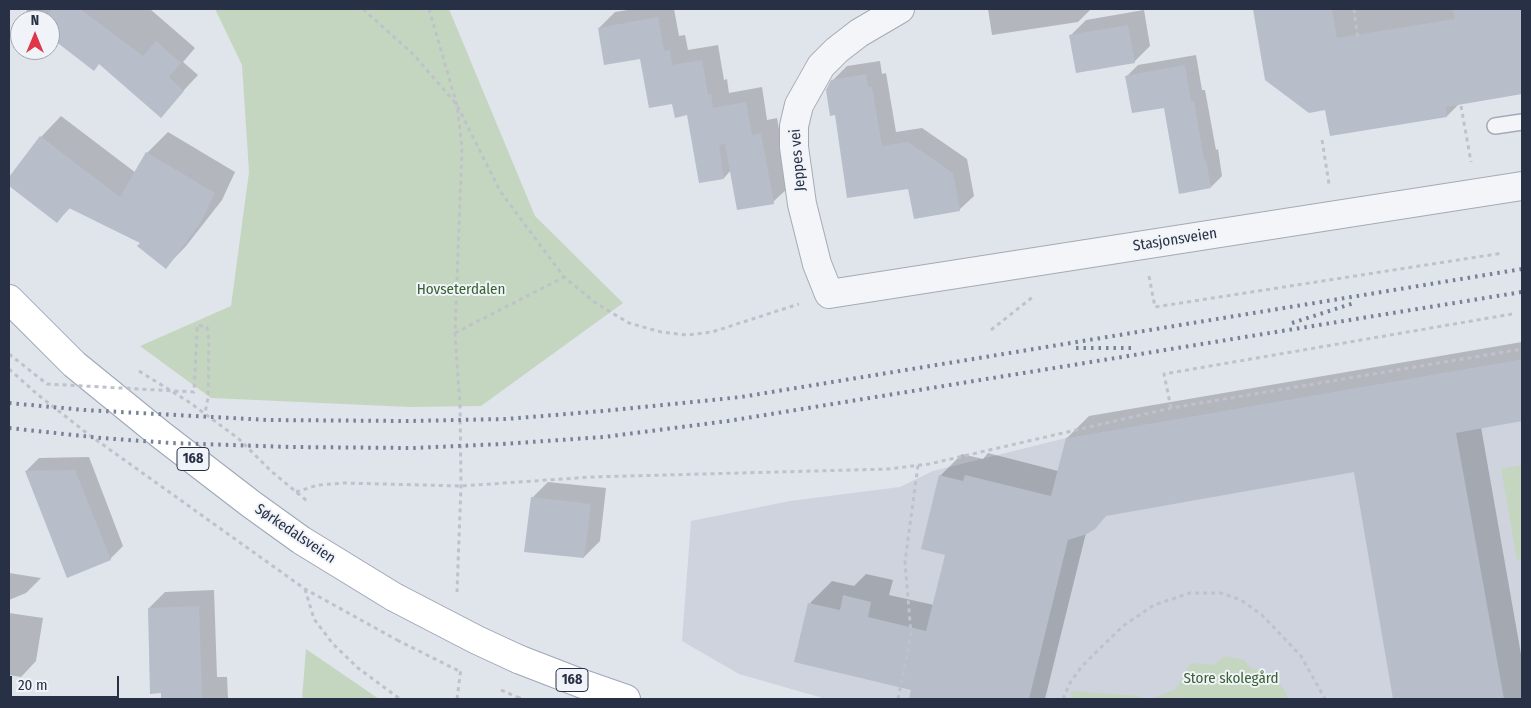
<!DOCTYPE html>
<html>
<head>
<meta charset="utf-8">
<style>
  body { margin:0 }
  #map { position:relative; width:1531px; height:708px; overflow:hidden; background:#e0e4eb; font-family:"Fira Sans Condensed",sans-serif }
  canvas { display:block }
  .frame { position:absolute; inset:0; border:10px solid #273045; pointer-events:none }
  .north { position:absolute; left:10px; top:10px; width:50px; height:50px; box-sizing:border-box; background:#f0f3f8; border:1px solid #a0a5b0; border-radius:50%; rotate:0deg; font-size:14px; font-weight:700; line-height:20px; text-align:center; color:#273045 }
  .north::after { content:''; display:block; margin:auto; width:18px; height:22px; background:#de3749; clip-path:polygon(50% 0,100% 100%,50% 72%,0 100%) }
  .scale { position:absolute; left:10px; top:676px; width:109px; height:22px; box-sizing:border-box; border:2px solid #273045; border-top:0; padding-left:6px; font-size:15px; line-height:18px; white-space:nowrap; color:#273045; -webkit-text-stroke:4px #f0f3f8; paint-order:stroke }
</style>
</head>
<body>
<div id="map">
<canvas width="1531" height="708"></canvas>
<div class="frame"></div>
<div class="north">N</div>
<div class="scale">20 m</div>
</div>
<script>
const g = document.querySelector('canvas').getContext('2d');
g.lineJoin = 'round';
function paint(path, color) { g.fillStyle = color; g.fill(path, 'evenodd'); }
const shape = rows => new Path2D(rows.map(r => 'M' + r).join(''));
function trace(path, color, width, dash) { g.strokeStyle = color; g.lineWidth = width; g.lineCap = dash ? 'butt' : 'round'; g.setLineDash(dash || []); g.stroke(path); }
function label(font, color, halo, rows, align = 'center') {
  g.font = font + ' "Fira Sans Condensed",sans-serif'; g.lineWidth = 4; g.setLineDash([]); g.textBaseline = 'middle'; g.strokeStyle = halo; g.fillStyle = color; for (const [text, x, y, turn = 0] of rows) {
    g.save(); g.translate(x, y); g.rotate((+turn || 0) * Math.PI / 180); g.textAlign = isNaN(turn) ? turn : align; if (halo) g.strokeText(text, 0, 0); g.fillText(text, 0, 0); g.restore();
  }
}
paint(shape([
  [1522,359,1522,699,826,699,739,674,682,641,691,521,790,501,900,487,933,471,1066,438]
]), '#ced3dd');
paint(shape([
  [215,9,449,9,535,216,623,303,481,406,410,407,211,398,140,346,231,306,249,172,242,65],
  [1522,465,1522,559,1517,560,1501,469],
  [306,649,379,699,302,699],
  [1226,656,1244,660,1251,668,1273,675,1287,694,1287,699,1151,699,1176,689,1190,663,1213,665],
  [1071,691,1140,696,1140,699,1071,699]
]), '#c5d6c0');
paint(shape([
  [25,9,150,9,195,48,183,62,198,75,160,116,99,63,56,40,52,44,50,43,50,20,37,20],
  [634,9,674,9,679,36,685,35,688,50,718,45,724,80,727,79,729,93,762,87,767,120,777,118,789,187,773,202,731,170,724,178,688,114,673,103,641,58,599,28,615,12],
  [988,9,1091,9,1078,22,992,35],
  [1254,9,1522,9,1522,93,1459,104,1447,116,1326,108,1266,79],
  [1144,10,1150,46,1134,62,1071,35,1086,20],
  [1196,55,1202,90,1205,90,1216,150,1218,149,1222,176,1211,187,1165,106,1127,76,1138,65],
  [880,61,882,74,886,73,896,132,922,128,967,159,974,196,959,210,909,187,832,81,847,66],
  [61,116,136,173,147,153,168,132,235,172,222,200,186,246,166,267,142,242,71,207,57,221,9,185,9,179,41,137],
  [1522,342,1522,420,1481,427,1522,660,1522,699,1395,699,1355,471,1108,514,1086,533,1045,699,910,699,913,689,810,603,832,581,854,586,866,574,893,580,889,595,934,605,947,554,940,476,962,454,983,459,988,453,1058,471,1067,438,1089,416],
  [89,457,123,546,110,559,26,471,39,458],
  [548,482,606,488,600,541,584,557,532,498],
  [9,573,41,578,26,593,9,600],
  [214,590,217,677,227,677,228,699,163,699,149,608,165,592],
  [9,613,43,618,36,661,21,677,9,675]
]), '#0003');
paint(shape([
  [50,9,80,9,143,56,156,41,181,63,169,77,184,91,161,118,99,64,94,71,50,37],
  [1253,9,1332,9,1337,38,1455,19,1453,9,1522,9,1522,94,1446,107,1447,117,1330,136,1325,110,1309,113,1265,80],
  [658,17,664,51,670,50,672,65,702,60,708,95,711,94,713,108,746,102,752,135,761,133,774,204,737,210,725,144,719,145,724,179,699,183,687,115,675,118,672,104,649,108,640,59,604,65,598,28],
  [1128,25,1135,63,1076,73,1069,35],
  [1185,65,1191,101,1194,101,1204,160,1206,160,1211,188,1179,194,1164,108,1132,113,1125,76],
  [866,74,868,87,872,87,882,146,908,142,953,173,960,211,914,219,908,189,847,198,835,115,830,116,826,90,831,80],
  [40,136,120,197,146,152,215,193,201,222,166,269,137,246,140,243,69,208,57,223,9,186,9,177],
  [1522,359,1522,421,1456,433,1504,699,1393,699,1354,472,1106,516,1095,529,1087,534,1068,540,1029,699,909,699,911,690,794,662,808,603,840,610,843,595,871,602,868,617,926,631,945,555,921,549,939,475,963,481,965,475,1051,496,1066,438],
  [75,470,111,560,67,578,25,471],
  [531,497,591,504,584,558,524,552],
  [199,606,202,699,161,699,161,693,150,694,148,608]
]), '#b7bdc9');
const service = shape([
  [1495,126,1522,122]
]);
const minor = shape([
  [900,9,859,33,837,50,821,66,799,105,794,126,794,147,802,204,817,264,829,294,1522,186]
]);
const primary = shape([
  [9,299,74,364,160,434,251,504,301,540,394,597],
  [518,659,580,683,626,699]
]);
trace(service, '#a5aab6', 18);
trace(minor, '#a5aab6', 30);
trace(primary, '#9ea7b8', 30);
trace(shape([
  [363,9,414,55,457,105,500,191,564,277,597,304,629,323,661,332,687,335,712,332,799,304],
  [429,9,457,105,462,148,455,333,460,406,461,486,457,592],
  [1354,9,1358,40],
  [1461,106,1471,162],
  [1322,140,1329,184],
  [1149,276,1155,307,1503,253],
  [991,330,1034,296],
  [197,331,197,325,207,327,209,339,208,398,205,413],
  [455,333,564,277],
  [9,369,37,394,88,434,305,589,397,640],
  [139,371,189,402,239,439,271,471,307,501],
  [1171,408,1164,374,1512,314],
  [296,492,318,485,344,483,461,486,591,477,889,469,929,464,1171,408,1522,349],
  [305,589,314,619,333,644,358,668,400,699],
  [517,697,522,699],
  [457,699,461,668],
  [898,699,911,634,905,562,918,465],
  [1063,699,1070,683,1082,666,1123,626,1154,605,1190,593,1221,593,1241,600,1262,615,1301,656,1325,699]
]), '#bfc2ca', 3, [4, 4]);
trace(service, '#f4f5f9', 15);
trace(minor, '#f4f5f9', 28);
trace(primary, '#fff', 28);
trace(shape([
  [1292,323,1354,303],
  [1076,348,1135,348],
  [9,403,84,410,268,420,408,421,506,419,603,411,741,397,1522,269],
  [9,428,101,438,171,443,291,447,413,448,502,444,604,437,728,421,1522,292]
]), '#788296', 4, [2.5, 5]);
const primaryBridge = shape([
  [394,597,477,640,518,659]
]);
trace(primaryBridge, '#9ea7b8', 30, []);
trace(shape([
  [9,354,47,384,194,392,197,331],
  [397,640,459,671],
  [501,690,517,697]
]), '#bfc2ca', 3, [4, 4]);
trace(primaryBridge, '#fff', 28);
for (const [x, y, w] of [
  [193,459,32],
  [572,680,32]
]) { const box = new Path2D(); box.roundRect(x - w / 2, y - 11.5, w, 23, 4); g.fillStyle = '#f0f3f8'; g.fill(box); trace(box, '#273045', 1); }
label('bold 14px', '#273045', null, [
  ["168",193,459],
  ["168",572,680]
]);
label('15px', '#273045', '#f0f3f8', [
  ["Jeppes vei",798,160,-95],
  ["Stasjonsveien",1175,240,-9],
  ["Sørkedalsveien",295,534,34]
]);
label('15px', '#396232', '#f0f3f8', [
  ["Hovseterdalen",461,290],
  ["Store skolegård",1231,679]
]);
</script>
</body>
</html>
